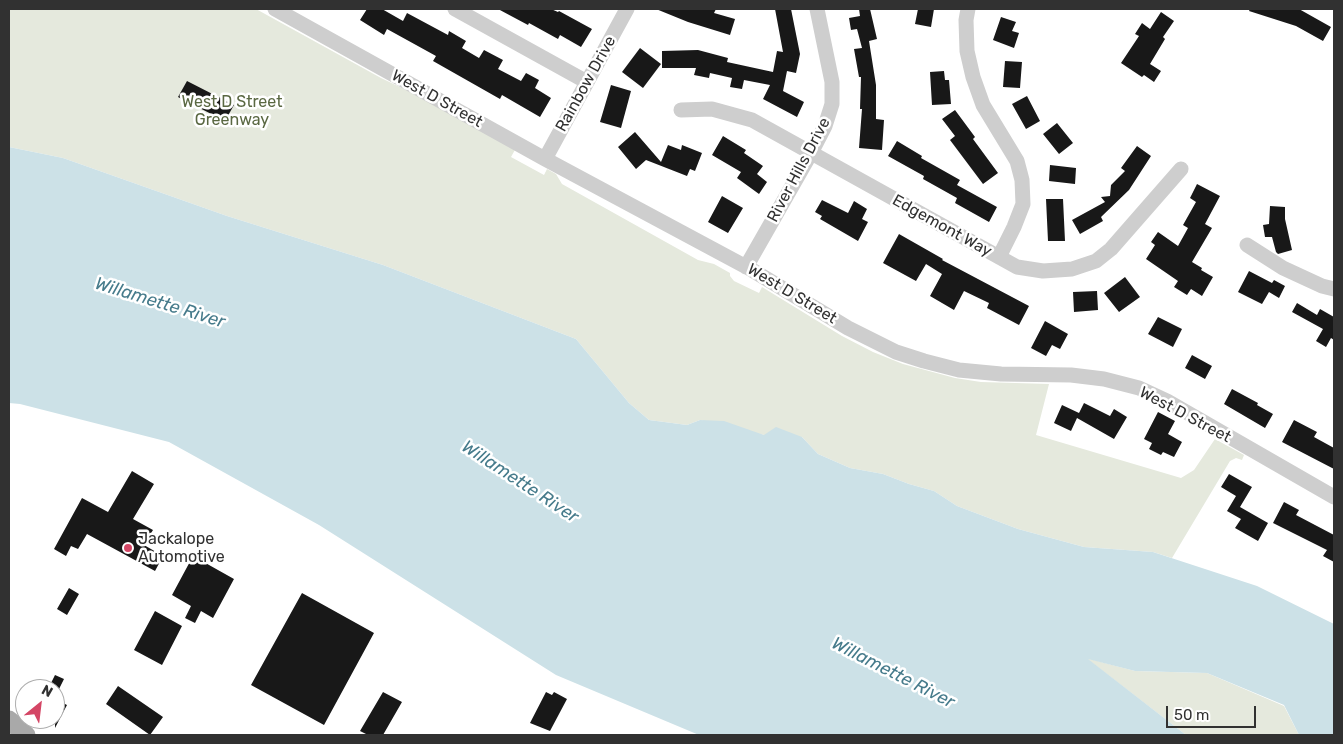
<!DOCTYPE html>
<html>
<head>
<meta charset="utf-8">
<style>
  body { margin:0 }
  #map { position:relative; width:1343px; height:744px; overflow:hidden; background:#fff; font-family:Rubik,sans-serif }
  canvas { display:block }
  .frame { position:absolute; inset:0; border:10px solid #313131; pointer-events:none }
  .north { position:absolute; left:15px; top:679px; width:50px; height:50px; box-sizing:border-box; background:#fff; border:1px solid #adadad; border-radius:50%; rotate:29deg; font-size:14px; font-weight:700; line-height:20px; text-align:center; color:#313131 }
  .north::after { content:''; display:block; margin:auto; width:18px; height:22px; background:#d44665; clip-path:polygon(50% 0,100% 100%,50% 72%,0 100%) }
  .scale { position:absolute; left:1166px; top:706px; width:90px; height:22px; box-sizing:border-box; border:2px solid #313131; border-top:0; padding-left:6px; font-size:15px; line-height:18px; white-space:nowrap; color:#313131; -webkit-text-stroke:4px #fff; paint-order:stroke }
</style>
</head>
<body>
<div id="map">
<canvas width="1343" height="744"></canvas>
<div class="frame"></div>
<div class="north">N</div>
<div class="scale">50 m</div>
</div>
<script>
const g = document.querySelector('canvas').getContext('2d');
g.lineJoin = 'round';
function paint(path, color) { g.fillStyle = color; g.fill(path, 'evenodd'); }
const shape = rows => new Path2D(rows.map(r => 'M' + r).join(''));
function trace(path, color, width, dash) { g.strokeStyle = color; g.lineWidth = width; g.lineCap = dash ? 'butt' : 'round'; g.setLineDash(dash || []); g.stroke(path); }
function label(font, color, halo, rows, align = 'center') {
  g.font = font + ' Rubik,sans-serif'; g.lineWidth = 5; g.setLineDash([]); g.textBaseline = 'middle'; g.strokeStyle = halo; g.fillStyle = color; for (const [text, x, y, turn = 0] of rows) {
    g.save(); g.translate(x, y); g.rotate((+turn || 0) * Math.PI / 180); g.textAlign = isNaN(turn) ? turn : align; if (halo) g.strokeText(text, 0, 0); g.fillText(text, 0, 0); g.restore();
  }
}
paint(shape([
  [9,9,256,9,381,78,423,98,516,148,511,157,544,175,547,169,556,174,562,184,698,260,714,264,730,273,730,276,734,281,759,293,762,287,842,336,873,352,903,364,955,378,981,382,1049,384,1036,435,1181,478,1194,470,1215,439,1244,455,1242,460,1236,458,1230,461,1172,558,1153,552,1084,547,1018,529,957,506,934,491,909,484,883,474,850,468,818,454,802,437,764,435,700,420,687,425,649,420,629,403,576,339,383,265,227,216,63,158,9,147],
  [1086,658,1135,671,1207,673,1284,706,1299,735,1186,735]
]), '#e5e9dd');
paint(shape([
  [9,147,63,158,227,216,383,265,576,339,629,403,649,420,687,425,700,420,724,421,764,435,776,427,802,437,818,454,850,468,883,474,909,484,934,491,957,506,1018,529,1084,547,1153,552,1257,586,1334,624,1334,735,1299,735,1284,705,1207,673,1135,671,1088,659,1186,735,699,735,556,675,319,525,169,442,20,404,9,403]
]), '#cce1e7');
paint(shape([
  [367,9,382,9,403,21,407,13,448,35,449,31,466,41,462,48,479,58,484,50,503,60,498,69,521,81,526,73,539,80,535,88,551,98,540,117,502,95,500,99,433,61,436,56,387,29,384,35,360,20],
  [498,9,551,9,558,12,559,11,592,29,581,47,560,35,558,39,529,23,528,25],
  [656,9,716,9,714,13,735,19,730,35,688,22],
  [775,9,791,9,800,54,796,73,787,71,783,91,804,102,797,117,763,99,770,85,744,80,742,89,730,87,732,78,710,73,709,78,694,75,696,68,662,68,662,51,698,50,728,58,727,62,773,72,777,51,783,52],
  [859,9,870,9,877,39,869,41,876,85,876,119,884,120,882,150,859,148,862,109,860,109,861,77,859,77,854,49,862,48,857,29,851,30,849,18,860,16],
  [918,9,934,9,931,27,915,24],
  [1250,9,1299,9,1331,27,1323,41,1296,26,1249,11],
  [1161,12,1174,21,1163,37,1165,39,1150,64,1161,71,1154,82,1144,75,1142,77,1121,63,1139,36,1135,34,1142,23,1150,29],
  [1001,17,1016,22,1012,31,1019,33,1014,48,993,40],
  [640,48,661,64,643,88,622,72],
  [1005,61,1022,62,1020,88,1003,87],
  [944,71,945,80,949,80,951,104,932,105,930,72],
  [187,81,234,105,225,121,178,97],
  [611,85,631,91,621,128,600,122],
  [1027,96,1040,121,1026,129,1012,104],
  [955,110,975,137,973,139,998,173,983,184,950,140,955,136,942,119],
  [1057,123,1073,143,1059,154,1043,134],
  [635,132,661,162,668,145,681,150,682,145,702,153,695,171,690,169,687,176,646,160,636,169,618,147],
  [723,136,746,150,744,153,763,166,757,174,767,182,759,194,737,178,741,172,712,155],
  [897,141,922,156,921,158,960,180,957,185,997,207,989,222,955,203,957,198,923,179,924,176,888,156],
  [1137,146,1151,156,1129,190,1101,217,1103,221,1080,234,1072,220,1105,202,1101,197,1110,196,1111,185,1125,171,1121,168],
  [1050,165,1076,168,1075,184,1049,181],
  [1197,184,1220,196,1205,224,1212,228,1192,262,1202,268,1201,270,1213,277,1202,296,1191,289,1187,295,1174,287,1178,281,1146,259,1155,245,1151,242,1158,232,1178,246,1188,228,1183,225,1196,202,1190,198],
  [722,196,743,208,728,233,708,222],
  [1046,199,1063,199,1065,241,1048,241],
  [822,200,848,213,854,201,867,209,862,219,868,222,858,241,820,219,822,216,815,212],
  [1270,206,1285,207,1285,219,1292,250,1278,254,1276,252,1272,237,1265,237,1263,225,1269,224],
  [899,234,943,259,942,260,1029,306,1019,325,987,308,989,303,964,291,954,310,930,296,942,274,926,264,916,281,883,263],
  [1249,271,1272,283,1274,280,1285,286,1279,298,1269,292,1262,304,1238,292],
  [1125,277,1140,297,1119,312,1104,293],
  [1097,291,1098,310,1074,312,1073,292],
  [1297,303,1317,315,1320,309,1334,317,1334,340,1331,338,1326,347,1316,341,1323,329,1292,312],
  [1158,317,1182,329,1173,347,1148,334],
  [1045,321,1068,334,1060,349,1052,345,1046,356,1031,348],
  [1192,355,1212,366,1205,379,1185,368],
  [1232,389,1258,403,1257,405,1273,414,1265,428,1224,404],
  [1084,403,1110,416,1114,409,1127,417,1114,439,1077,418,1071,431,1054,423,1062,405,1079,413],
  [1158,412,1175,421,1168,434,1182,442,1174,457,1163,452,1161,455,1149,449,1152,443,1144,439],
  [1294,420,1317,432,1314,437,1334,448,1334,469,1282,442],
  [132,471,154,484,133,519,153,530,144,545,163,556,155,571,87,534,78,549,71,546,66,556,54,549,82,498,108,512],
  [1229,474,1252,487,1240,507,1268,523,1258,541,1235,528,1241,519,1227,511,1236,496,1221,487],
  [1284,502,1299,510,1296,515,1334,535,1334,562,1323,556,1327,550,1273,523],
  [193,556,234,579,213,618,201,611,195,623,185,618,191,606,172,595],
  [69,588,79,594,67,615,57,609],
  [302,593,374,633,324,725,251,685],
  [155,611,182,626,162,665,134,650],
  [55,675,64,679,59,689,48,689],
  [118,686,163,717,150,735,106,704],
  [383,692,402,702,383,735,368,735,360,731],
  [546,692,552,695,554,692,567,699,550,731,530,723],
  [55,699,67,705,55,728]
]), '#181818');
trace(shape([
  [275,9,545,159,752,270,848,328,896,352,924,361,959,370,1001,374,1071,375,1104,379,1139,388,1167,401,1334,497],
  [455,9,587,82],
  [968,9,966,20,967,51,973,77,983,105,1017,161,1022,180,1023,204,1014,227,999,257],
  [681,110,712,109,752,120,1017,267,1043,271,1072,269,1096,261,1111,249,1181,169],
  [545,159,627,9],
  [1247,245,1283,268,1322,286,1334,289],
  [746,267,811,153,825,126,832,104,832,82,817,9]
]), '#cecece', 15);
trace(shape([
  [9,720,26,735]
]), '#a9a9a9', 19);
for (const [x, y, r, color] of [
  [128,548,5,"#d44665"]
]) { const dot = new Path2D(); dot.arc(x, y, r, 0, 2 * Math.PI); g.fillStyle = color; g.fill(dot); trace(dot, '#fff', 2); }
label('16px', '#313131', '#fff', [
  ["Rainbow Drive",586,84,-61],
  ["West D Street",437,99,29],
  ["River Hills Drive",799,170,-62],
  ["Edgemont Way",942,226,29],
  ["West D Street",792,294,31],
  ["West D Street",1185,415,28]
]);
label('16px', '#5a6842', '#fff', [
  ["West D Street",232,102],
  ["Greenway",232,120]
]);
label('16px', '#313131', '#fff', [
  ["Jackalope",138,539],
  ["Automotive",138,557]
], 'left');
label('italic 18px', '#467b8b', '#fff', [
  ["Willamette River",160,303,17],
  ["Willamette River",520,482,33],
  ["Willamette River",893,673,27]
]);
</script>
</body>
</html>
